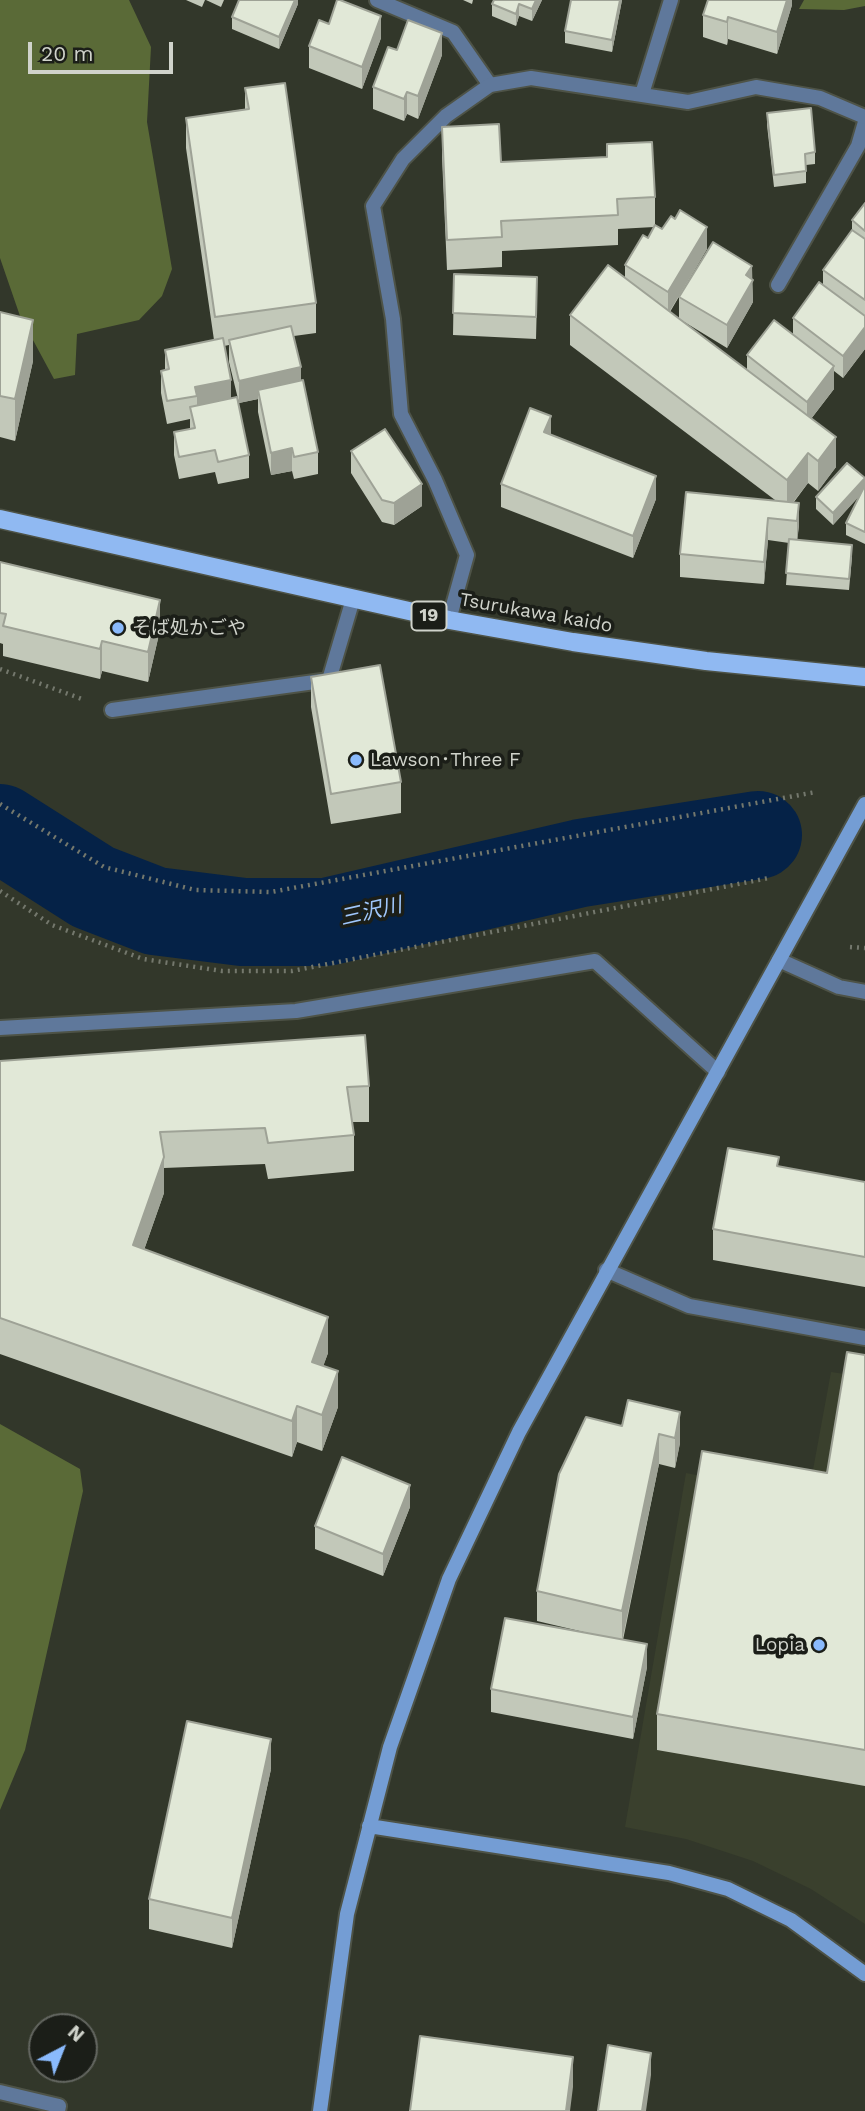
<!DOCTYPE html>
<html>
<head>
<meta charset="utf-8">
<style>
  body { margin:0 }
  #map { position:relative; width:865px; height:2111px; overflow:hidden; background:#32372a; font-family:"Work Sans",sans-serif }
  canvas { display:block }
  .north { position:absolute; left:28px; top:2013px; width:70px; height:70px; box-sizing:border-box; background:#1b1e18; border:2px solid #636660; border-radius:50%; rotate:42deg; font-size:19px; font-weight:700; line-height:28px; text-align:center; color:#d0d3cb }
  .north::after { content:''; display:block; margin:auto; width:24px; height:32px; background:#8abafc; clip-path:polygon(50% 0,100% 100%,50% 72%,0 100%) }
  .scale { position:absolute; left:28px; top:42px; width:145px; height:32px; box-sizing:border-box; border:4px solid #d0d3cb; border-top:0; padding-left:9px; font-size:21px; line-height:24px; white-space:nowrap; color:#d0d3cb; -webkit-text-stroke:5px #1b1e18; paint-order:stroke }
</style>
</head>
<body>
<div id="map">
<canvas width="865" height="2111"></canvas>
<div class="north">N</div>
<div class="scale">20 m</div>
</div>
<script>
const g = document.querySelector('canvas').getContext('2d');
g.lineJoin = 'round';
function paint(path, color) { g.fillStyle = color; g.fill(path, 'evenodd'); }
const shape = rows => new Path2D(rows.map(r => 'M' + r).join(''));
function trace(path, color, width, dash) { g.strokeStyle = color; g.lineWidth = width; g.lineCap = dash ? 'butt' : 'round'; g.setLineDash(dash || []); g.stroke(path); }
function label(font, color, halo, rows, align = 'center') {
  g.font = font + ' "Work Sans","Noto Sans JP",sans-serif'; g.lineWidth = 7; g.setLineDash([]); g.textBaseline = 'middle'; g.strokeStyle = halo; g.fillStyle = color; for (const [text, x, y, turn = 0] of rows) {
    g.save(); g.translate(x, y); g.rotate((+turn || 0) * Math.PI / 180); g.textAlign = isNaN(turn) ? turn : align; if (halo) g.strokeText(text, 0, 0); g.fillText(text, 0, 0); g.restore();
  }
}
paint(shape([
  [831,1372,865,1377,865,1924,811,1889,753,1861,686,1839,625,1827,686,1473,808,1497]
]), '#3a402d');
paint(shape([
  [0,0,129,0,151,47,147,122,172,269,162,296,139,320,77,334,75,375,54,379,20,316,0,258],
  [804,0,865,0,865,6,844,10,799,9],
  [0,1424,80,1469,83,1491,25,1750,0,1810]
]), '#5a6a37');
trace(shape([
  [0,828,93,887,155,911,243,922,326,922,581,863,758,835]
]), '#052247', 88);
const lane = shape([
  [377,0,453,32,490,85],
  [778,285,858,146,865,122],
  [112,710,329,680,353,599]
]);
const street = shape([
  [642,94,671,0],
  [449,620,467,555,435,480,401,414,393,319,373,206,403,159,446,116,490,85,531,78,688,102,756,87,820,98,865,117],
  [779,960,839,987,865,992],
  [0,1028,296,1011,595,961,718,1072],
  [606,1270,689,1306,865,1338],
  [0,2092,59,2106,58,2111]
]);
const secondary = shape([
  [369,1826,669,1873,728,1889,791,1920,865,1974],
  [320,2111,347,1914,390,1747,449,1579,519,1432,865,804]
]);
const primary = shape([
  [0,519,449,620,573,642,706,661,865,677]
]);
trace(lane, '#4e5347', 18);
trace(street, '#4e5347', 18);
trace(secondary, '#4e5347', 18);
trace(primary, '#4e5347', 21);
trace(shape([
  [0,669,82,699],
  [0,804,104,867,195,890,271,892,816,792],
  [0,891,52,925,143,959,222,971,292,971,769,878],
  [850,947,865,948]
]), '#74786d', 4.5, [2, 5]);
trace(lane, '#5f789b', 14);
trace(street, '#5f789b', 14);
trace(secondary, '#749dd4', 14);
trace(primary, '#90b9f2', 18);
paint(shape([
  [186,0,205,0,202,7],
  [206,0,224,0,221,7],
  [298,0,298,4,279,49,232,29,232,17],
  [463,0,473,0,472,4],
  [542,0,532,21,519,16,516,26,492,16,492,4],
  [571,0,622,0,612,52,565,43,565,31],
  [792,0,792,5,777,54,728,39,727,45,703,37,703,15],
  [329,24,381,38,362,89,309,68,309,46],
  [397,50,442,55,418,119,407,114,404,121,373,109,373,87],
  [245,88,316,303,316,333,294,336,301,381,318,452,318,474,294,479,292,471,271,475,258,412,258,399,239,403,229,362,229,345,224,346,231,398,249,455,249,478,218,484,215,472,179,479,174,455,174,432,190,429,190,419,167,424,161,393,161,371,165,370,165,350,214,340,186,148,186,118,245,109],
  [767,113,815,152,815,164,806,165,806,183,774,187,767,125],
  [442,127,501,162,655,197,655,225,707,249,670,312,679,319,679,297,752,279,753,302,727,348,681,320,747,370,747,355,793,335,793,318,823,285,823,270,852,230,852,220,865,203,865,349,843,378,834,371,834,389,811,419,836,467,818,491,808,483,794,502,799,525,797,540,852,557,849,590,786,585,789,543,768,540,764,584,680,577,680,554,775,500,570,345,570,315,625,278,625,265,648,238,654,227,618,229,618,245,502,251,502,267,447,270,442,157],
  [454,274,537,299,536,339,453,335],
  [0,312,33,361,15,441,0,437],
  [551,435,656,499,633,558,501,507,501,484],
  [351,451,422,506,394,525,382,522,351,473],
  [865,485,865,544,846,535,846,523,859,496,833,525,816,509,816,497],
  [0,562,160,630,148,682,102,671,100,679,3,656,3,644,0,643],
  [311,677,401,782,401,813,331,824,311,707],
  [0,1061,369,1086,369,1122,352,1122,354,1135,354,1171,268,1179,265,1164,164,1168,164,1193,144,1250,328,1353,323,1366,338,1407,322,1451,297,1442,292,1457,0,1354],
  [779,1167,865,1182,865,1287,713,1260,713,1229],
  [865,1355,865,1786,657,1750,657,1714,827,1473],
  [628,1400,680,1443,675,1468,659,1464,623,1640,647,1667,633,1739,491,1712,491,1689,588,1633,537,1621,537,1591,622,1426],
  [410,1507,383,1576,315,1549,315,1526],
  [271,1769,232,1948,149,1929,149,1899]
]), '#c2c8b9');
paint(shape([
  [295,0,298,0,298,4,279,49,279,37],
  [536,0,542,0,532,21,532,9],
  [620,0,622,0,612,52,612,40],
  [787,0,792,0,792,5,777,54,777,32],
  [519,4,519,16,516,26,516,14],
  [381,16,381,38,362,89,362,67],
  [728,17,728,39,727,45,727,22],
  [442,33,442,55,418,119,418,96],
  [407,92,407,114,404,121,404,99],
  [707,227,707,249,668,314,668,292],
  [752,266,753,302,727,348,727,325,746,275],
  [33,320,33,361,15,441,15,399],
  [865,327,865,349,843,378,843,356],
  [834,366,834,389,807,424,807,402],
  [301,367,301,390,258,390,258,399,239,403,239,381],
  [231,380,231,402,197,409,197,396,195,387],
  [551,416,551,438,544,432],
  [836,437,836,467,818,491,818,461],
  [292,448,292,471,271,475,271,453],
  [808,453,808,483,787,510,787,480],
  [656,476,656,499,633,558,633,536],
  [865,478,865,490,833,525,833,513],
  [422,484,422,506,394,525,394,503],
  [799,503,799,525,797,544,797,521],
  [768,518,768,540,764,584,764,562],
  [160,600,160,630,148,682,148,652],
  [102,641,102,671,100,679,100,649],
  [164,1157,164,1193,133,1281,133,1245],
  [328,1317,328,1353,312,1398,312,1362],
  [338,1371,338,1407,322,1451,322,1415],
  [297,1406,297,1442,292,1457,292,1421],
  [680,1412,680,1443,675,1468,675,1438],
  [659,1434,659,1464,622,1641,622,1611],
  [410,1485,410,1507,383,1576,383,1554],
  [647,1644,647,1667,633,1739,633,1717],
  [271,1739,271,1769,232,1948,232,1918],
  [651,2053,651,2075,646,2111,642,2111],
  [573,2057,573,2087,570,2111,566,2111]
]), '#9ea296');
const building = shape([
  [239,0,295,0,279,37,232,17,239,0],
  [337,0,340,0,381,16,362,67,309,46,319,20,329,24,337,0],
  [494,0,536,0,532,9,519,4,516,14,492,4,494,0],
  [571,0,620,0,612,40,565,31,571,0],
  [708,0,787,0,777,32,728,17,727,22,703,15,708,0],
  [408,20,442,33,418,96,407,92,404,99,373,87,388,47,397,50,408,20],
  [285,83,316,303,215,317,186,118,249,109,245,88,285,83],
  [811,108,815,152,805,154,806,171,774,175,767,113,811,108],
  [499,124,501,162,607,157,607,144,652,142,655,197,617,199,618,215,501,221,502,237,447,240,442,127,499,124],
  [865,203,865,231,852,220,865,203],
  [680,210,707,227,668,292,625,265,643,235,648,238,655,225,662,229,671,216,675,219,680,210],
  [852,230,865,239,865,300,823,270,852,230],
  [713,242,752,266,746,275,753,280,727,325,679,297,713,242],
  [608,265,836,437,818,461,808,453,787,480,570,315,608,265],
  [454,274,537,277,536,317,453,313,454,274],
  [819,282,865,316,865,327,843,356,793,318,819,282],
  [0,312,33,320,15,399,0,396,0,312],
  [774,320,834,366,807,402,747,355,774,320],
  [291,326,301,367,239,381,229,340,291,326],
  [223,338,231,380,195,387,197,396,167,401,161,371,169,369,165,350,223,338],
  [303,380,318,452,294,457,292,448,271,453,258,390,303,380],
  [237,397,249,455,218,462,215,450,179,457,174,432,195,428,190,407,237,397],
  [530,408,551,416,544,432,656,476,633,536,501,484,530,408],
  [385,429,422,484,394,503,382,500,351,451,385,429],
  [847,463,865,478,833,513,816,497,847,463],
  [865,485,865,532,846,523,865,485],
  [686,492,799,503,797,521,768,518,764,562,680,554,686,492],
  [789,539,852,545,849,579,786,573,789,539],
  [0,562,160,600,148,652,102,641,100,649,3,626,6,614,0,613,0,562],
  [380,665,401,782,331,794,311,677,380,665],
  [365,1035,369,1086,347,1087,354,1135,268,1143,265,1128,160,1132,164,1157,133,1245,328,1317,312,1362,338,1371,322,1415,297,1406,292,1421,0,1318,0,1061,365,1035],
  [728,1148,779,1157,777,1166,865,1182,865,1257,713,1229,728,1148],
  [847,1352,865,1355,865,1750,657,1714,702,1451,827,1473,847,1352],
  [628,1400,680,1412,675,1438,659,1434,622,1611,537,1591,559,1474,586,1417,622,1426,628,1400],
  [342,1457,410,1485,383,1554,315,1526,342,1457],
  [505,1618,647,1644,633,1717,491,1689,505,1618],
  [187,1721,271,1739,232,1918,149,1899,187,1721],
  [420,2036,573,2057,566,2111,410,2111,420,2036],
  [608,2045,651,2053,642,2111,598,2111,608,2045]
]);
paint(building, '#e1e8d7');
trace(building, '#9ea296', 2);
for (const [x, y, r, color] of [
  [118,628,7,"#8abafc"],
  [356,760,7,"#8abafc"],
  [819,1645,7,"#8abafc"]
]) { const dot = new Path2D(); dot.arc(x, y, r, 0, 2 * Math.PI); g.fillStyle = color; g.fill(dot); trace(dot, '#1b1e18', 2.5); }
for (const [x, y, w] of [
  [429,616,35]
]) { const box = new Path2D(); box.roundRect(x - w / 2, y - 14.5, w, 29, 5); g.fillStyle = '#1b1e18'; g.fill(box); trace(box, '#d0d3cb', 2); }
label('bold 18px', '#d0d3cb', null, [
  ["19",429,616]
]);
label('19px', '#d0d3cb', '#1b1e18', [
  ["Tsurukawa kaido",536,613,10]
]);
label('19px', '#d0d3cb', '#1b1e18', [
  ["そば処かごや",132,628],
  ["Lawson･Three F",370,760],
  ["Lopia",805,1645,"right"]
], 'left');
label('italic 21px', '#9fc6fb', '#1b1e18', [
  ["三沢川",371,912,-13]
]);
</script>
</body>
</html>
